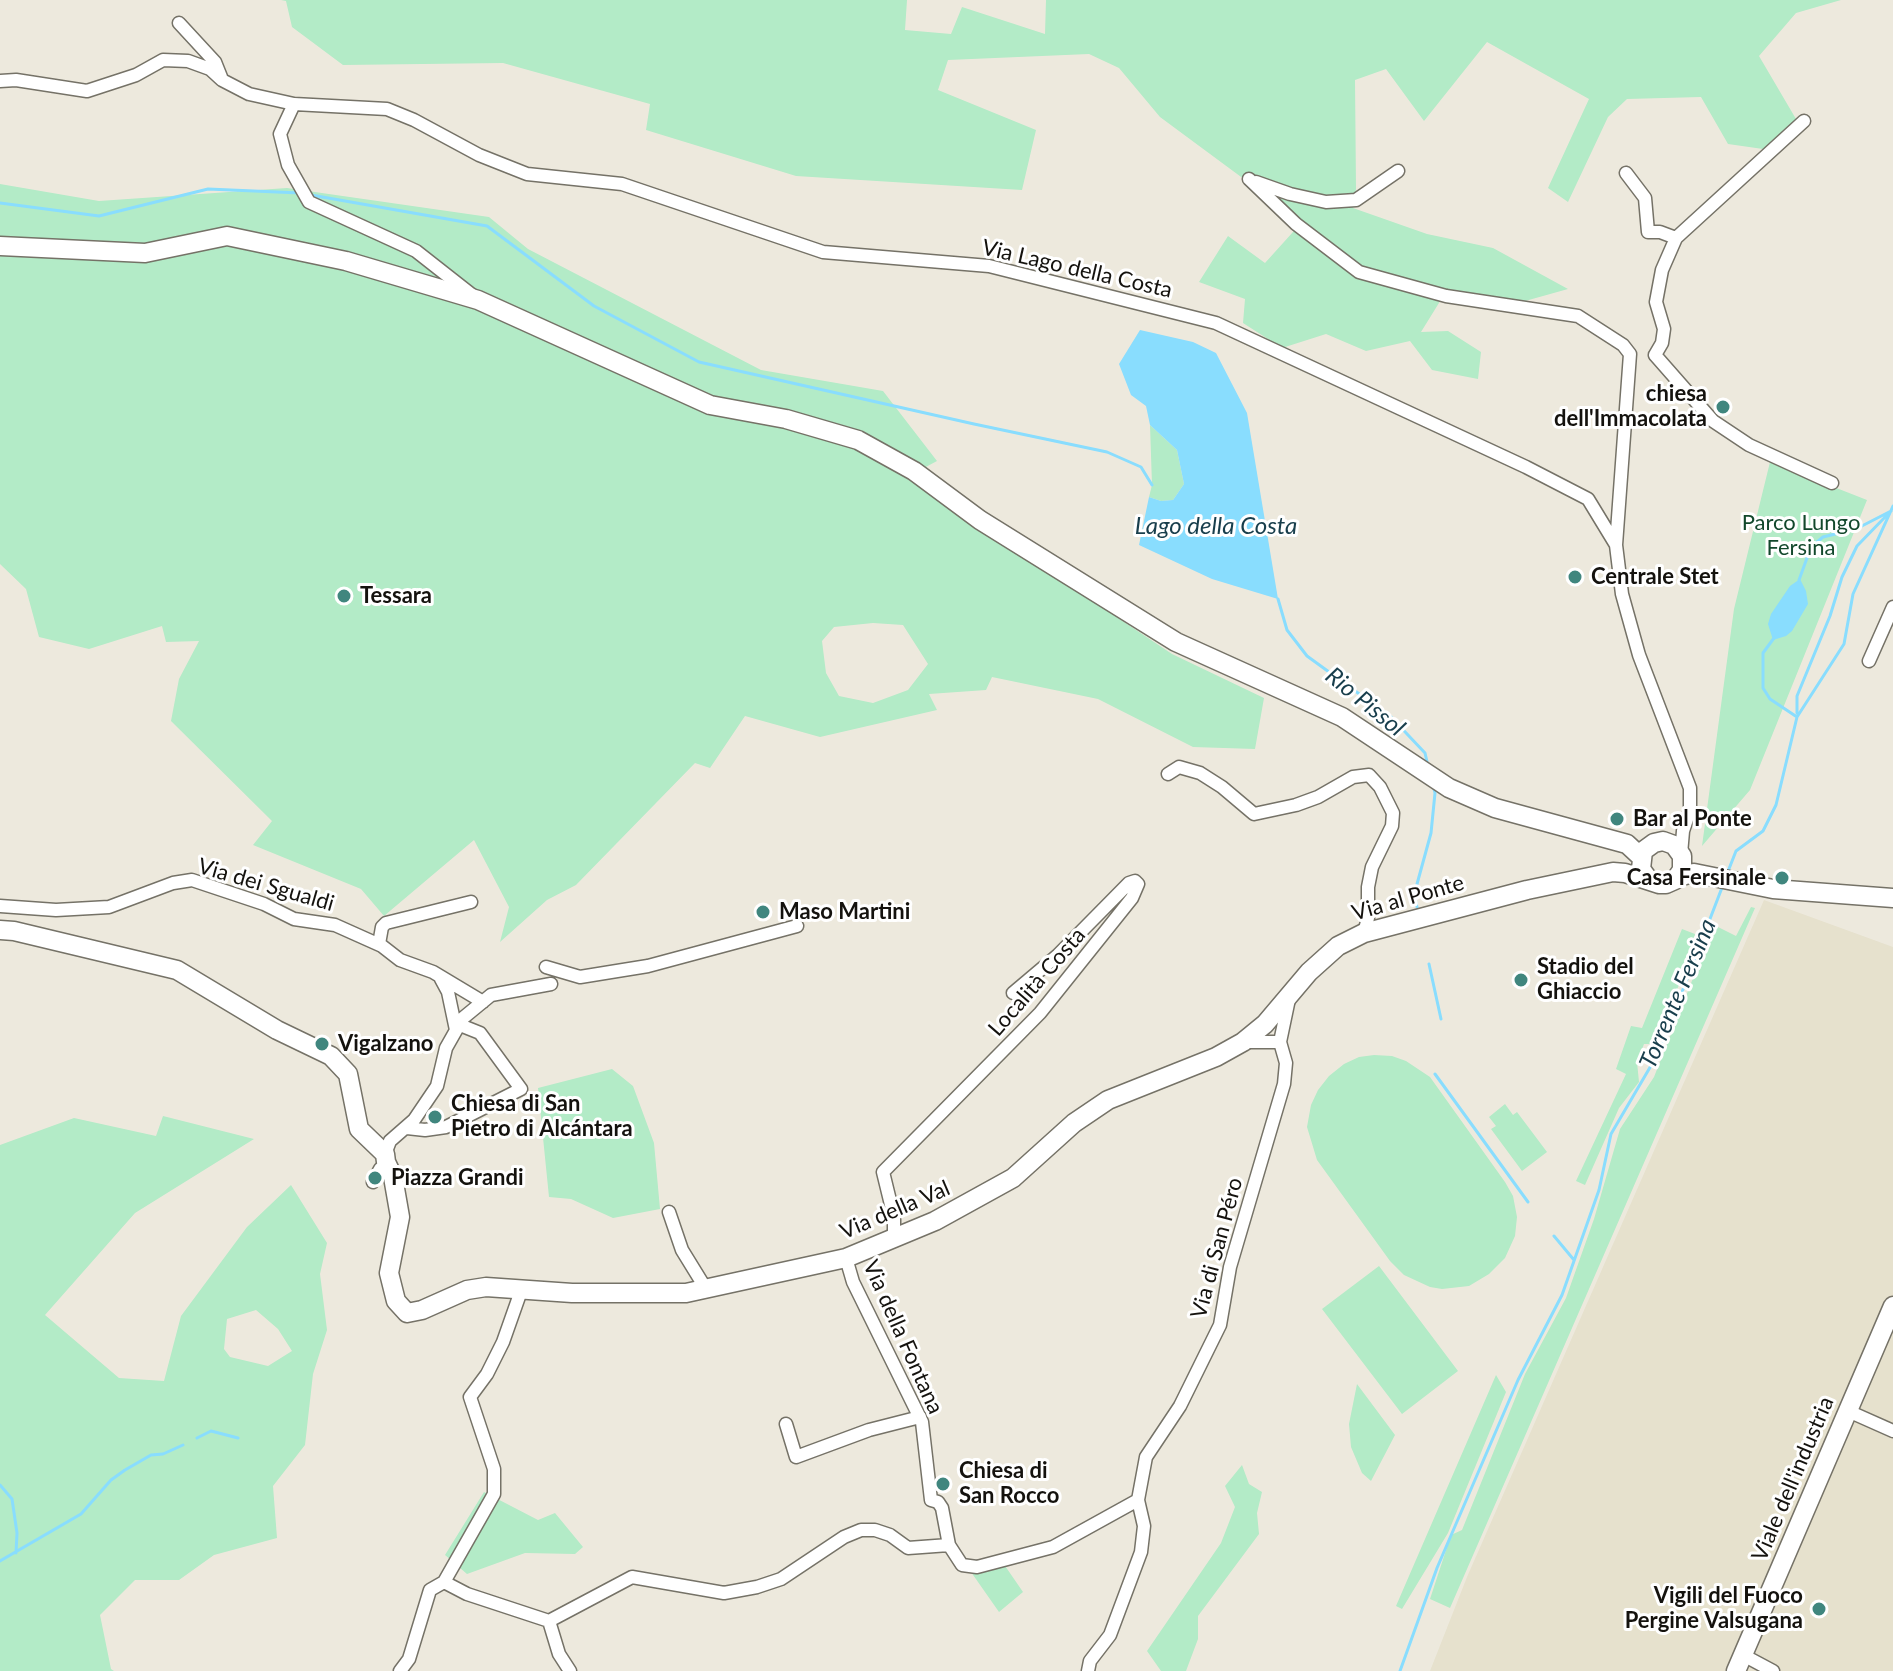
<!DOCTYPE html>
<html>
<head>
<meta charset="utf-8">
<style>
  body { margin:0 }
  canvas { display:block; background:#ede9dd }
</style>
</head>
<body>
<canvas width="1893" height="1671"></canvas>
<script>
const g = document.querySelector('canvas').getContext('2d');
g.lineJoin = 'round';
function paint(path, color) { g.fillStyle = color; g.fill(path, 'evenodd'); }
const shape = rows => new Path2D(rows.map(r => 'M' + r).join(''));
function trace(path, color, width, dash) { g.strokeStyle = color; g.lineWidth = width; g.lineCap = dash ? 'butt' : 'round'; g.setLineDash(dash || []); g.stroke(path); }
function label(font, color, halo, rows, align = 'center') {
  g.font = font + ' Lato,sans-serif'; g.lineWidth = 6; g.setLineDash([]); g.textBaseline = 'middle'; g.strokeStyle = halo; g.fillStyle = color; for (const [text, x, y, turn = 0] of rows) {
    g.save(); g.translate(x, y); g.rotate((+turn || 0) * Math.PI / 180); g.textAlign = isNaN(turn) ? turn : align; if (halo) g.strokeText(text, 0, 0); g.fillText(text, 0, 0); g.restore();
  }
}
paint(shape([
  [1764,900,1893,947,1893,1671,1430,1671,1467,1577]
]), '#e6e1cd');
paint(shape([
  [281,0,907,0,905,30,951,34,962,7,1045,34,1046,0,1841,0,1796,13,1759,56,1796,119,1770,150,1728,144,1701,97,1627,99,1608,117,1568,202,1548,188,1589,99,1487,42,1424,121,1386,69,1355,80,1356,189,1353,208,1427,234,1493,248,1568,289,1518,303,1447,290,1421,332,1448,331,1481,352,1478,379,1432,370,1410,341,1366,351,1326,334,1282,348,1243,323,1245,299,1199,282,1228,236,1265,263,1302,222,1160,117,1119,68,1089,54,948,60,938,90,1036,130,1022,190,796,176,646,130,650,104,503,63,343,65,292,27,286,1],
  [0,184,99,201,287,188,489,217,528,249,761,370,883,391,937,461,907,477,1172,654,1264,698,1255,749,1193,747,1098,699,992,677,986,690,929,694,937,710,820,737,745,716,710,768,695,763,576,885,547,900,500,942,509,907,474,840,384,916,361,889,253,845,272,821,171,721,179,679,199,641,166,642,162,626,89,649,39,637,26,589,0,564],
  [873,623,903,625,928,664,908,690,873,703,839,696,826,673,822,641,834,627],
  [1150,425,1177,450,1184,484,1173,500,1161,501,1149,497,1152,485],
  [1770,462,1867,500,1750,790,1702,846,1734,609],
  [1751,907,1755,908,1450,1608,1430,1599,1451,1535,1462,1530,1525,1374,1566,1298,1594,1219,1620,1129,1654,1077,1714,925,1736,936],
  [1682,929,1695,934,1687,965,1655,1044,1644,1044,1637,1062,1639,1082,1619,1108,1585,1185,1576,1181,1626,1074,1616,1069,1631,1026,1642,1028],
  [1374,1055,1392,1056,1406,1061,1430,1077,1505,1182,1513,1196,1517,1217,1515,1236,1505,1258,1489,1274,1469,1286,1442,1289,1430,1287,1404,1275,1390,1261,1317,1160,1307,1127,1311,1105,1318,1090,1329,1076,1344,1064,1359,1057],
  [612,1069,633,1086,654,1143,660,1209,613,1218,571,1199,549,1197,538,1088],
  [1505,1104,1513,1115,1517,1112,1547,1152,1522,1171,1491,1129,1496,1126,1489,1117],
  [163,1116,254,1139,135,1213,45,1315,119,1378,164,1381,181,1316,247,1227,291,1185,327,1243,320,1274,327,1330,313,1374,305,1445,273,1486,277,1538,214,1555,179,1580,135,1580,100,1615,111,1669,114,1671,0,1671,0,1145,74,1118,156,1136],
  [256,1310,278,1329,292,1351,268,1366,230,1357,224,1349,227,1319],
  [1379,1266,1458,1371,1402,1414,1322,1309],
  [1496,1375,1506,1392,1448,1533,1402,1609,1396,1606],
  [1357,1384,1395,1435,1371,1481,1362,1473,1351,1447,1349,1424],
  [1242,1465,1249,1484,1262,1492,1257,1513,1259,1534,1198,1616,1198,1639,1186,1671,1161,1671,1147,1651,1221,1543,1235,1507,1225,1486],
  [484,1492,538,1520,555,1513,583,1547,575,1554,525,1553,467,1574,445,1555],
  [1001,1560,1023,1592,999,1612,971,1572]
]), '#b3ebc7');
paint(shape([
  [1140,330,1193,342,1216,353,1247,413,1278,599,1212,579,1139,545,1149,497,1161,501,1173,500,1184,484,1177,450,1150,425,1146,406,1131,395,1119,364],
  [1800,579,1806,591,1808,604,1792,631,1786,636,1773,640,1768,624,1771,614,1790,586]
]), '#89ddfe');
trace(shape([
  [311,195,487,226,594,306,699,362,974,424,1107,452,1141,467,1152,485],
  [0,203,99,216,208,189,300,193],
  [1799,580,1811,547,1823,537,1856,529,1891,511],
  [1278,599,1287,630,1307,656,1391,717,1425,753,1428,766],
  [1774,638,1763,653,1763,688,1770,699,1797,717],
  [1797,713,1797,696,1830,616,1842,577,1857,546,1888,514],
  [1727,874,1736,851,1763,831,1776,805,1797,717,1844,644,1853,594,1893,506],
  [1417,907,1414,895,1431,833,1435,793,1433,785],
  [1429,964,1441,1019],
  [1435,1074,1528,1202],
  [1554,1236,1574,1260],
  [197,1438,211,1431,238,1438],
  [0,1485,12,1499,17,1533,16,1553],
  [0,1561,81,1514,111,1480,125,1470,151,1455,163,1454,183,1445],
  [1400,1671,1437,1568,1518,1380,1562,1295,1599,1190,1611,1134,1659,1052,1723,885]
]), '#89ddfe', 3);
const street = shape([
  [179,23,215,62,221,77],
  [0,81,16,80,87,91,136,75,163,60,188,61,210,69,222,80,249,94,294,104,387,109,414,120,479,155,527,174,622,184,823,252,989,266,1216,323,1526,467,1588,499,1616,545],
  [294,104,280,134,288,165,309,202,416,251,472,295],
  [1626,173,1645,198,1648,232,1660,232,1676,238],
  [1249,179,1296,224,1359,272,1446,296,1578,316,1623,345,1630,354,1616,545,1622,594,1639,655,1690,788,1690,810,1683,831,1681,854],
  [1256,182,1290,194,1326,202,1356,200,1398,171],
  [1655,355,1662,343,1664,329,1656,302,1662,270,1676,238,1804,121],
  [1655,355,1713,421,1749,445,1832,483],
  [1869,661,1893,607],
  [1168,774,1179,767,1200,773,1222,787,1254,814,1296,805,1318,797,1353,777,1369,775,1380,787,1393,813,1392,826,1372,867,1368,887,1368,918,1364,933],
  [0,906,56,910,109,907,173,883,192,880,264,904,294,919,335,925,382,946,400,960,433,972,483,1002],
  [379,944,382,927,386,923,471,902],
  [546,967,580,977,617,971,648,966,797,926],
  [441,979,448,992,456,1030],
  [1243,1042,1280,1042],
  [1280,1042,1289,999],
  [407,1128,425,1130,446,1127,521,1089,480,1033,460,1025],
  [385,1154,390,1141,414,1120,437,1086,446,1048,463,1018,491,995,551,984],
  [373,1182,380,1169,387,1165],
  [669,1212,682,1250,706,1289],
  [894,1238,894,1217,883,1172,1040,1013,1132,898,1138,884,1135,881,1129,883,1058,955,1013,993],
  [846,1258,853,1282,922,1422,931,1500,938,1502,942,1508,949,1545,962,1565,977,1567,1053,1547,1138,1500],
  [1848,1411,1893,1431],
  [786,1424,796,1457,869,1430,920,1417],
  [444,1582,467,1594,549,1621],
  [549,1621,632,1577,724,1593,757,1587,781,1579,844,1537,861,1530,875,1530,890,1535,908,1548,949,1545],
  [549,1621,559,1654,570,1671],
  [1743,1655,1773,1671],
  [400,1671,409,1659,430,1590,444,1582,494,1494,494,1469,470,1397,487,1374,503,1342,521,1291],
  [1088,1671,1090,1661,1110,1635,1141,1552,1144,1526,1138,1500,1146,1457,1180,1406,1220,1325,1230,1267,1284,1084,1286,1063,1280,1042]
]);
const secondary = shape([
  [0,246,145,253,227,236,346,261,478,300,710,405,786,419,858,440,914,471,980,520,1176,642,1342,717,1449,788,1495,808,1627,844,1641,857],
  [1677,877,1694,873,1773,889,1893,898],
  [0,930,14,931,177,970,277,1030,331,1056,348,1074,359,1129,385,1154,386,1162,393,1177,400,1217,389,1273,396,1301,407,1313,422,1310,467,1290,486,1287,572,1293,686,1293,846,1258,935,1221,1013,1178,1074,1123,1108,1100,1216,1057,1243,1042,1265,1024,1309,972,1338,946,1364,933,1527,890,1613,872,1625,873,1659,884,1666,884,1675,880,1682,870,1682,856,1674,845,1663,841,1654,843,1643,851,1641,869,1649,880],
  [1736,1671,1893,1306]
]);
trace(street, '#757267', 15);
trace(secondary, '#757267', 21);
trace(street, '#fff', 12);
trace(secondary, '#fff', 18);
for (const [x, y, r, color] of [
  [1723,407,8,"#40867e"],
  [1575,577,8,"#40867e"],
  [344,596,8,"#40867e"],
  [1617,819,8,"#40867e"],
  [1782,878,8,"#40867e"],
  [763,912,8,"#40867e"],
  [1521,980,8,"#40867e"],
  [322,1044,8,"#40867e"],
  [435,1117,8,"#40867e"],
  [375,1178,8,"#40867e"],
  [943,1484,8,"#40867e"],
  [1819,1609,8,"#40867e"]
]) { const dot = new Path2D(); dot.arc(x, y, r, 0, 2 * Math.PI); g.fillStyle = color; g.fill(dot); trace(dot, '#fff', 3); }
label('22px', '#14120e', '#fff', [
  ["Via Lago della Costa",1077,269,13],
  ["Via dei Sgualdi",266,885,16],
  ["Via al Ponte",1408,898,-16],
  ["Località Costa",1037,982,-49],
  ["Via della Val",895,1210,-23],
  ["Via di San Péro",1217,1248,-75],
  ["Via della Fontana",903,1337,66],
  ["Viale dell'industria",1793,1479,-67]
]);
label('bold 22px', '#14120e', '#fff', [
  ["chiesa",1707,394,"right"],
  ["dell'Immacolata",1707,419,"right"],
  ["Centrale Stet",1591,577],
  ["Tessara",360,596],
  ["Bar al Ponte",1633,819],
  ["Casa Fersinale",1766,878,"right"],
  ["Maso Martini",779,912],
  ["Stadio del",1537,967],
  ["Ghiaccio",1537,992],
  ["Vigalzano",338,1044],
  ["Chiesa di San",451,1104],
  ["Pietro di Alcántara",451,1129],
  ["Piazza Grandi",391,1178],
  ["Chiesa di",959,1471],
  ["San Rocco",959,1496],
  ["Vigili del Fuoco",1803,1596,"right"],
  ["Pergine Valsugana",1803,1621,"right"]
], 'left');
label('22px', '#12482c', '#fff', [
  ["Parco Lungo",1801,523],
  ["Fersina",1801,548]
]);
label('italic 24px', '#183e4c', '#fff', [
  ["Lago della Costa",1216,526],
  ["Rio Pissol",1365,702,39],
  ["Torrente Fersina",1678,994,-67]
]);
</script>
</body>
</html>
